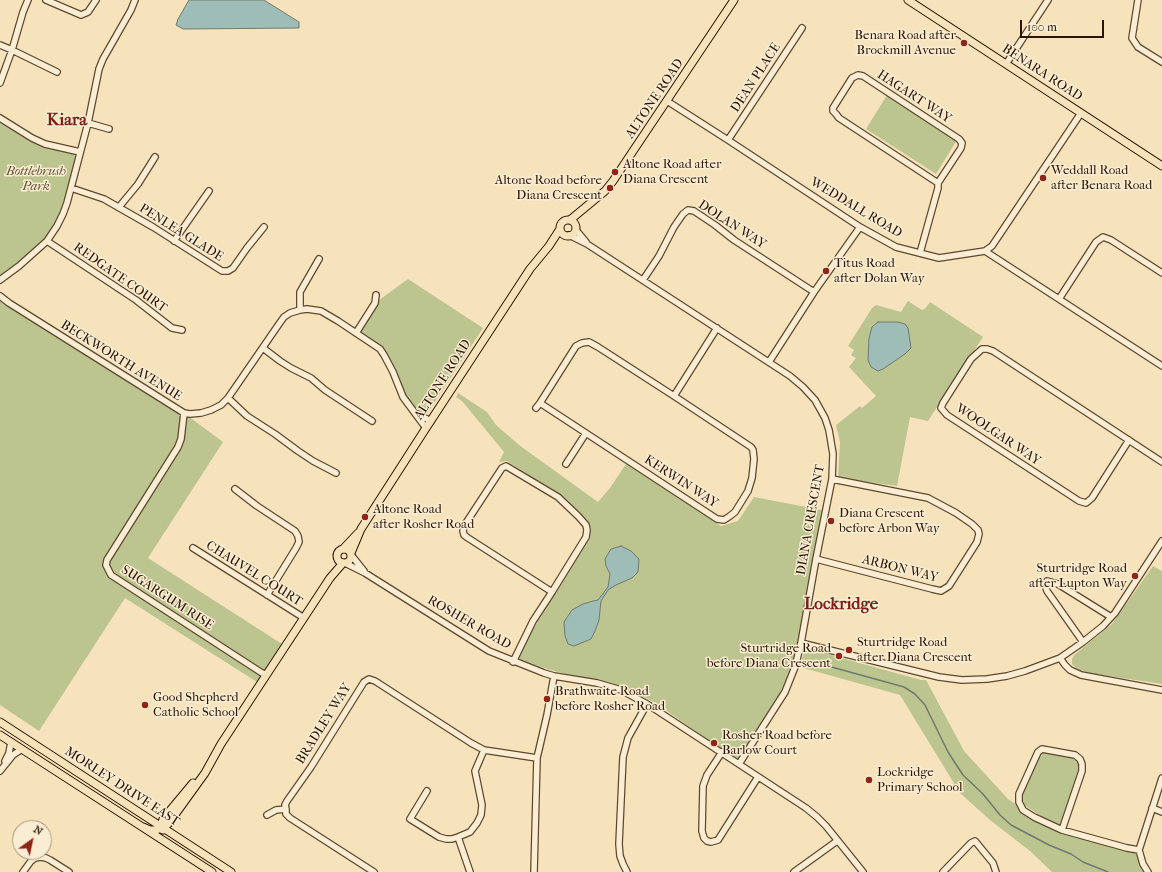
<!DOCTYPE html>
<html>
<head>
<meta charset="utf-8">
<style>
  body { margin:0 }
  #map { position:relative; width:1162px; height:872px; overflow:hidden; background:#f7e3bb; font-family:"IM FELL French Canon",serif }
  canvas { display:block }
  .north { position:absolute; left:12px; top:820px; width:40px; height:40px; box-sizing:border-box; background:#faedd3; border:1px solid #a7967f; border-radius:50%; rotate:33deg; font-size:11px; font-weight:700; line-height:16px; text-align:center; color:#2b1400 }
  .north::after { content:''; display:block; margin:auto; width:14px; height:18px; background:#8f2418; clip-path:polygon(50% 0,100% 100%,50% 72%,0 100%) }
  .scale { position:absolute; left:1020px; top:20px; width:84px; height:18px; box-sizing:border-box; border:2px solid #2b1400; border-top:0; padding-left:5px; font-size:12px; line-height:14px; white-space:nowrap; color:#2b1400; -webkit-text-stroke:3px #faedd3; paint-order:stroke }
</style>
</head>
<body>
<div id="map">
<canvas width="1162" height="872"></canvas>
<div class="north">N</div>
<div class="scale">100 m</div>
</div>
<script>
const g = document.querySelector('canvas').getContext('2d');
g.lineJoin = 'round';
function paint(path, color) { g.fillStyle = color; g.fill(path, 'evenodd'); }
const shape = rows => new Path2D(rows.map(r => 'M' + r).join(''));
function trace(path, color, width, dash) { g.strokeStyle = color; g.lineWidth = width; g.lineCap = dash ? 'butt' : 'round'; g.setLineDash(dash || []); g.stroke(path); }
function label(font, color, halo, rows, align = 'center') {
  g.font = font + ' "IM FELL French Canon",serif'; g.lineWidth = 3; g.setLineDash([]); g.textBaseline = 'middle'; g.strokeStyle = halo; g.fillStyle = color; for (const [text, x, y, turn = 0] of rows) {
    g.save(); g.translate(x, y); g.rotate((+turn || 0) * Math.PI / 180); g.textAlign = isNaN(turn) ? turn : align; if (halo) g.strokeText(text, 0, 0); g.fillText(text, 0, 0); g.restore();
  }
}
paint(shape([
  [887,95,957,140,936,174,866,129],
  [0,118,32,138,80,152,67,203,47,241,0,280],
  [408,279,483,328,425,417,417,414,403,397,384,355,356,333,375,303],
  [0,296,184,413,223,442,148,558,285,646,260,684,125,598,39,731,0,705],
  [908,301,922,310,925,309,930,302,983,337,928,421,910,417,897,486,838,478,840,442,836,425,860,406,862,408,876,396,849,367,856,358,851,355,854,350,848,346,872,308,876,305,901,312],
  [458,393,487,412,496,425,519,445,598,502,610,488,626,464,721,526,738,521,754,497,827,511,793,675,740,762,654,702,623,687,558,672,516,660,553,594,589,536,591,528,565,499,507,461,499,462,504,452,462,401,456,397],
  [1153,566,1162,571,1162,684,1089,673,1077,669,1072,664,1072,659,1074,655,1112,624],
  [805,648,921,680,926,680,964,751,1008,799,1044,823,1138,853,1148,872,1052,872,1030,851,990,820,960,793,900,695,800,667],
  [1045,751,1072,755,1079,762,1078,774,1061,826,1046,819,1024,805,1020,797,1035,763]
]), '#bcc490');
const water = shape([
  [189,0,264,0,299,22,299,28,183,29,176,25,178,19,189,0],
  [878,322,898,322,905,324,908,328,911,348,905,354,883,369,878,371,871,367,868,360,869,338,872,327,878,322],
  [621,546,631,551,639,559,638,572,632,578,616,585,608,590,601,601,599,620,595,631,591,639,574,646,568,644,565,636,564,622,572,610,583,604,593,601,598,600,608,587,610,574,606,566,605,559,611,549,621,546]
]);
paint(water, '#9fbdb7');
trace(water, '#71796e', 1);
trace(shape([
  [828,666,904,687,915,694,925,705,948,752,963,775,983,794,1000,815,1011,825,1049,845,1071,854,1083,862,1108,872]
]), '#71796e', 1.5);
const minor = shape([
  [46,0,81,15,88,12,96,0],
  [1138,0,1132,38,1138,47,1162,62],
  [0,45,12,50,57,72],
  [1006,64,1048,0],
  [0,83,12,50,23,12,28,0],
  [667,101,728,140,860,227,896,247,939,258,985,251,992,246,1081,113],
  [0,118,32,138,45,144,80,152],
  [88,123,109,129],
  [728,140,802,28],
  [71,188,104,199,153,227,222,271,228,271,233,268,247,248,264,227],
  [119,207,138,184,155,157],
  [576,230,586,242],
  [569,235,587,244,790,376,803,387,815,400,825,418,829,430,833,454,832,479,816,559,801,643,795,667,785,692,739,764],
  [47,241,136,300,172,328,182,330],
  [174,241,209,191],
  [985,251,1162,366],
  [920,253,938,188,938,183,839,118,836,114,833,111,833,108,852,78,858,75,863,76,959,139,962,143,961,148,938,183],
  [0,280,19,266,47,241,57,226,63,214,67,203,88,123,99,69,103,59,131,10,135,0],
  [643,280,659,256,674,227,683,214,688,210,694,211,715,225,734,240,814,292],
  [0,296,9,303,184,413,190,414,201,413,211,410,221,405,228,398,279,324,284,317,290,313,300,310,307,309,321,311,338,321,380,349,384,355,393,372,403,397,426,428],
  [1059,299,1096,242,1103,237,1111,240,1162,273],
  [300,310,300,292,319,259],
  [356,333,375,303,376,295],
  [263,348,280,361,291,368,311,378,325,390,372,421],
  [769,362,814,292,860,227],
  [674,396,717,328],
  [228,398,247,416,275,434,298,451,313,461,336,473],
  [536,408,540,403,576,346,582,343,589,342,598,347,674,396,751,447,753,450,754,459,752,478,748,491,735,512,730,516,724,520,717,519,540,403],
  [184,413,181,439,178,447,107,560,106,565,111,575,262,673,266,674],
  [417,414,431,421],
  [1129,440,1092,498,1086,503,1079,501,947,415,941,408,943,403,971,359,982,349,987,349,993,351,1162,462],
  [566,464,586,433],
  [235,489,257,506,295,531,298,536,299,542,296,548,267,595],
  [193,548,304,618],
  [352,556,364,571],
  [816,559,932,589,941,591,949,586,977,542,979,534,978,530,972,524,956,513,928,498,832,479],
  [345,563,365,573,489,651,544,673,554,676,597,683,621,690,647,704,806,808,817,817,826,826,863,872],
  [1083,642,1047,591,1045,584,1047,581,1058,584,1111,617],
  [801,643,939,677,962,680,987,679,1007,676,1025,671,1060,658,1083,642,1103,626,1115,613,1162,541],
  [1060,658,1065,665,1070,670,1081,675,1162,690],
  [513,662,533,621,552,592,468,538,464,535,463,531,464,526,502,468,506,466,558,497,578,516,586,525,587,530,586,537,552,592],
  [722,752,707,775,703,786,702,831,704,838,707,841,711,842,718,840,758,777],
  [5,761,9,753,11,742],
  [0,771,13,755,22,749],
  [427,791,410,819,439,837,446,839,452,839,458,837,470,832,477,823,481,815,482,805,475,771,484,750],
  [1152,808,1162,812],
  [267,815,276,810,286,809],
  [1062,830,1082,771,1082,764,1080,759,1075,755,1042,749,1038,752,1019,794,1019,802,1023,810,1034,817,1062,830,1127,848,1139,850],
  [458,837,470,872],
  [23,872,31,861,35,858,41,857,46,858,50,860,69,872],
  [374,872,290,818,286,814,286,809,285,805,287,801,311,767,364,682,369,679,375,681,471,743,484,750,537,758],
  [534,872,537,758,547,715,554,676],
  [627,872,623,864,620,856,619,844,623,757,628,738,647,704],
  [794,872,837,841],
  [943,872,971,843,975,841,993,863,996,872],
  [1148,872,1143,864,1139,850,1162,778]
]);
const major = shape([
  [908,0,1162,166],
  [570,220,605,191,613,181,734,0],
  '560 228a8 8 0 1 1 16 0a8 8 0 1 1-16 0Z',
  '337 556a7 7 0 1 1 14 0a7 7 0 1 1-14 0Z',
  [343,549,358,533],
  [351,553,361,529,426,428,530,269,549,246,560,229],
  [0,722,231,872],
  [0,735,212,872],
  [143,827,150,830,156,830,163,828,169,823,205,773,221,744,330,578,343,563],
  [163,830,162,823,163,819,193,783]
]);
trace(minor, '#5e482f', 8);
trace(major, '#2b1400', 9);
trace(minor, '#faedd3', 5.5);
trace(major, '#f7e3bb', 7);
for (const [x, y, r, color] of [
  [964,43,4,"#8f2418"],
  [615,172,4,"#8f2418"],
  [1043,178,4,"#8f2418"],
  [610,188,4,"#8f2418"],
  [826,271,4,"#8f2418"],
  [365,517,4,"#8f2418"],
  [831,521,4,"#8f2418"],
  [1135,576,4,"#8f2418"],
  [849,650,4,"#8f2418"],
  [839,656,4,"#8f2418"],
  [547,699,4,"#8f2418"],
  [145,705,4,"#8f2418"],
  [714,743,4,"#8f2418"],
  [869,780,4,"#8f2418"]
]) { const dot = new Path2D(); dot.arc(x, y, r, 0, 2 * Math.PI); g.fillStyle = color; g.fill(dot); trace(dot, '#faedd3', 1.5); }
label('13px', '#2b1400', '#faedd3', [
  ["Benara Road after",956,36,"right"],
  ["Brockmill Avenue",956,51,"right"],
  ["Altone Road after",623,165],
  ["Diana Crescent",623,180],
  ["Weddall Road",1051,171],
  ["after Benara Road",1051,186],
  ["Altone Road before",602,181,"right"],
  ["Diana Crescent",602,196,"right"],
  ["Titus Road",834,264],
  ["after Dolan Way",834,279],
  ["Altone Road",373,510],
  ["after Rosher Road",373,525],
  ["Diana Crescent",839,514],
  ["before Arbon Way",839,529],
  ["Sturtridge Road",1127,569,"right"],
  ["after Lupton Way",1127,584,"right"],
  ["Sturtridge Road",857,643],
  ["after Diana Crescent",857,658],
  ["Sturtridge Road",831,649,"right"],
  ["before Diana Crescent",831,664,"right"],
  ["Brathwaite Road",555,692],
  ["before Rosher Road",555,707],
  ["Good Shepherd",153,698],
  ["Catholic School",153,713],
  ["Rosher Road before",722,736],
  ["Barlow Court",722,751],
  ["Lockridge",877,773],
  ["Primary School",877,788]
], 'left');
label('13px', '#2b1400', '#faedd3', [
  ["BENARA ROAD",1042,73,33],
  ["DEAN PLACE",756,78,-57],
  ["HAGART WAY",914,97,33],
  ["ALTONE ROAD",655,99,-56],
  ["WEDDALL ROAD",856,208,31],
  ["DOLAN WAY",732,225,33],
  ["PENLEA GLADE",181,233,32],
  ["REDGATE COURT",120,278,35],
  ["BECKWORTH AVENUE",121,361,32],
  ["ALTONE ROAD",443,380,-57],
  ["WOOLGAR WAY",998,435,34],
  ["KERWIN WAY",681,482,33],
  ["DIANA CRESCENT",811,520,-80],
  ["ARBON WAY",900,569,14],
  ["CHAUVEL COURT",254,574,32],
  ["SUGARGUM RISE",167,598,33],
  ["ROSHER ROAD",469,623,30],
  ["BRADLEY WAY",324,724,-58],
  ["MORLEY DRIVE EAST",122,787,33]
]);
label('italic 13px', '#5e5232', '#faedd3', [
  ["Bottlebrush",36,172],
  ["Park",36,187]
]);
label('bold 17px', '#7a1f14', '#faedd3', [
  ["Kiara",67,121],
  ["Lockridge",841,605]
]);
</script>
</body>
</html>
